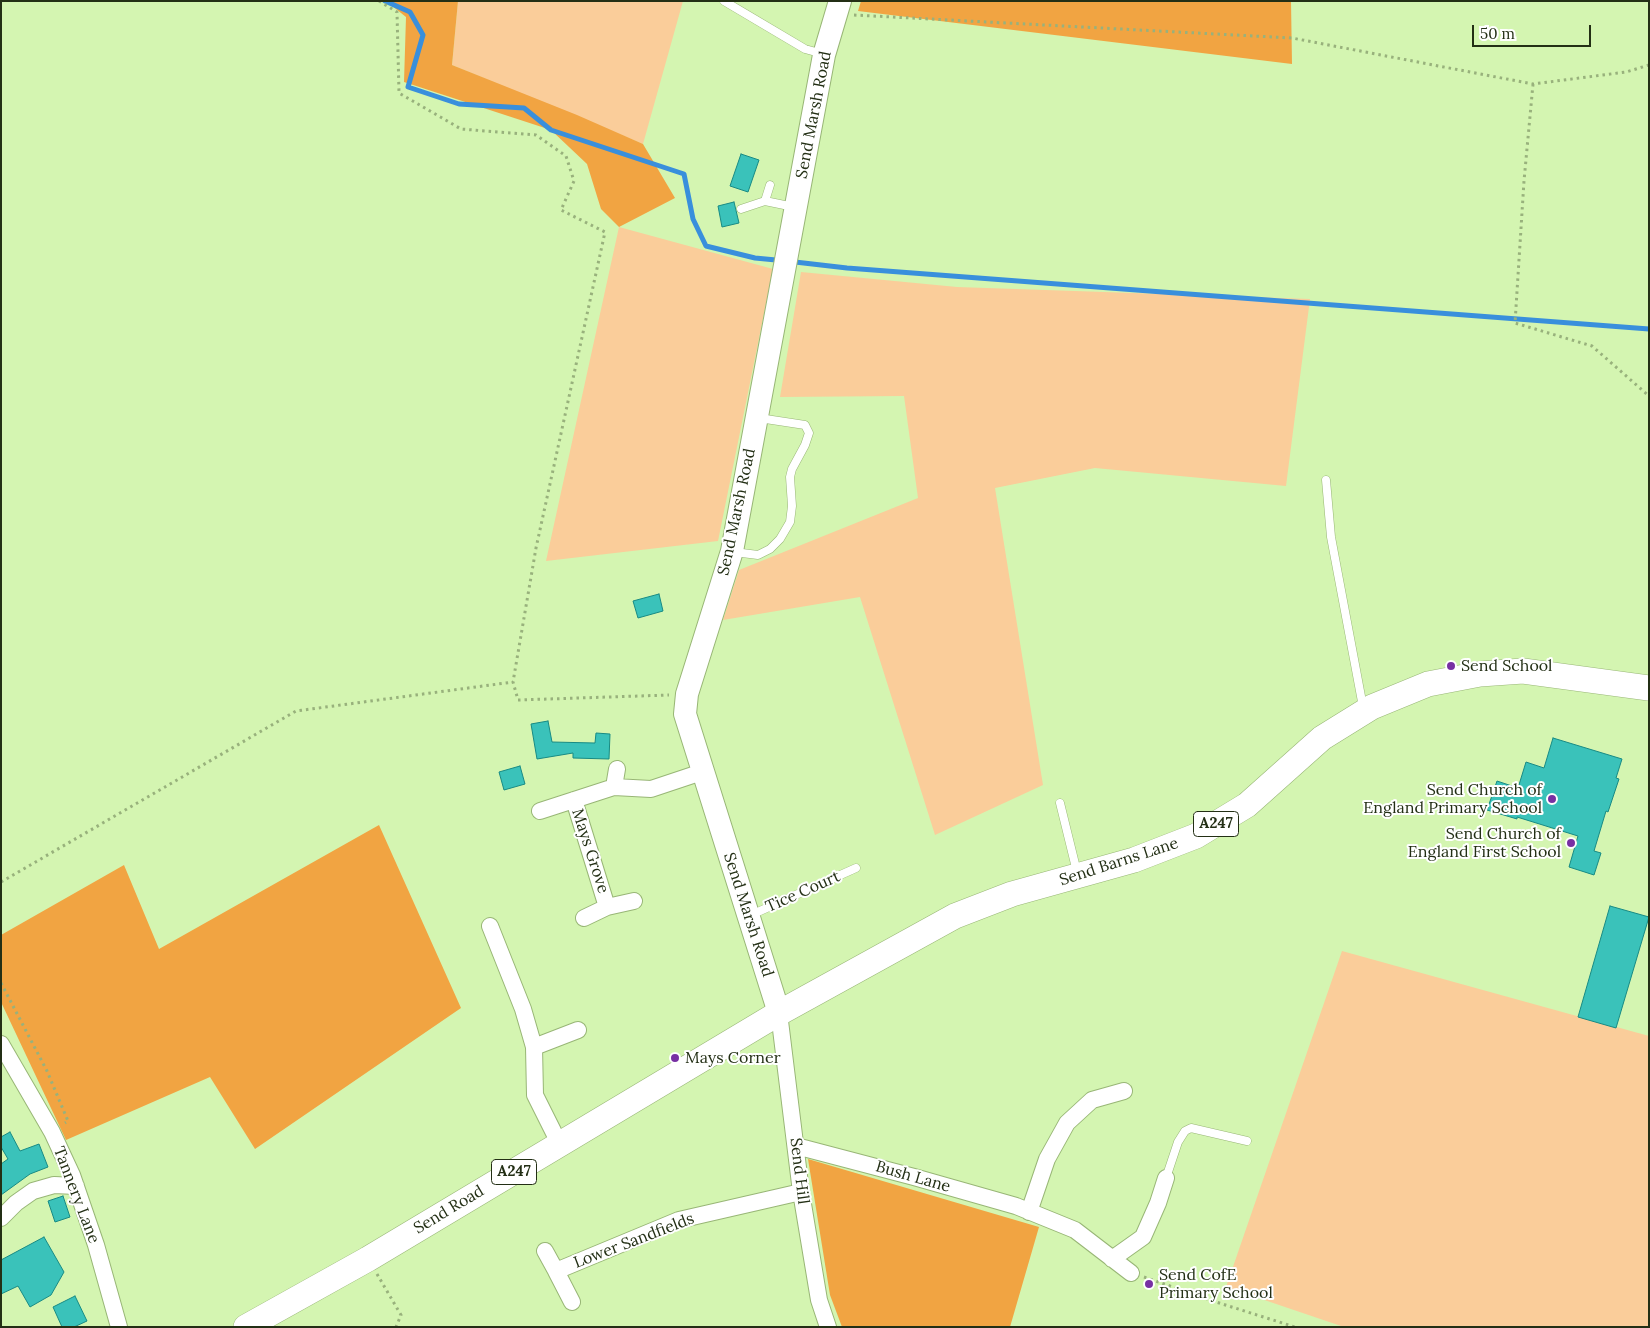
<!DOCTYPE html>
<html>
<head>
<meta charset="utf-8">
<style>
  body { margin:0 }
  #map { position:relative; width:1650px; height:1328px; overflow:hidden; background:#d4f5b1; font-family:Lora,serif }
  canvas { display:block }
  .frame { position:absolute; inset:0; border:2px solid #232f15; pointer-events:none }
  .scale { position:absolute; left:1472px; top:25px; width:119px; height:22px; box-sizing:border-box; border:2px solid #232f15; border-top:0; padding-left:6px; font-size:15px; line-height:18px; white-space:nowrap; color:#232f15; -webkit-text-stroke:4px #fff; paint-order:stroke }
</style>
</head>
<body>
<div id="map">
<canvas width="1650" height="1328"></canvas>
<div class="frame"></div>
<div class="scale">50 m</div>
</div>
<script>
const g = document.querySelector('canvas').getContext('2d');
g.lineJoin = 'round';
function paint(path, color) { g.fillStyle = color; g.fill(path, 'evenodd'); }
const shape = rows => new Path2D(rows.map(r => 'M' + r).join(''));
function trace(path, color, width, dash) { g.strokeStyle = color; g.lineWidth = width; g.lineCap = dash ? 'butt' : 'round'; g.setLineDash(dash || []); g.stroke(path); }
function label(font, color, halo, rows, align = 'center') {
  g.font = font + ' Lora,serif'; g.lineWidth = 4; g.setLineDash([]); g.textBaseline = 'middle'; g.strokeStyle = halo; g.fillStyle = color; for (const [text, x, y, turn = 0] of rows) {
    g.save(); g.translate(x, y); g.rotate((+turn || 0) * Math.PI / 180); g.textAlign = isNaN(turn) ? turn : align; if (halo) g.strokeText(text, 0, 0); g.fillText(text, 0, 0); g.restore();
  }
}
paint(shape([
  [458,1,683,1,643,144,452,65],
  [619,227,773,269,718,541,546,561],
  [801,272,957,287,1310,299,1286,486,1095,468,995,488,1043,785,935,835,860,597,723,620,739,570,918,498,904,396,780,397],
  [1342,951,1649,1036,1649,1327,1344,1327,1226,1287]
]), '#facd9a');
paint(shape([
  [386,1,458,1,452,65,577,115,643,144,675,198,619,227,601,209,587,164,551,130,404,82,406,17],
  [861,1,1291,1,1292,64,858,11],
  [379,825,461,1008,255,1149,210,1077,66,1140,1,1002,1,935,124,865,159,949],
  [808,1159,1039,1227,1010,1327,842,1327,830,1295]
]), '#f1a442');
trace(shape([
  [385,1,410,12,423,35,408,87,459,104,524,108,551,130,684,174,693,219,706,246,755,258,776,260],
  [795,262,847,268,1649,329]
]), '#398fdc', 5);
const building = shape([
  [741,154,759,160,748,192,730,186,741,154],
  [734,202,739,223,722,227,718,206,734,202],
  [659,594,663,611,638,618,633,601,659,594],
  [548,721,552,742,595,743,596,733,610,734,609,759,573,758,573,753,537,759,531,724,548,721],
  [1553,738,1622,759,1616,778,1619,779,1608,812,1606,811,1594,851,1601,853,1594,875,1569,867,1578,836,1517,817,1517,819,1487,810,1497,781,1518,788,1526,762,1544,768,1553,738],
  [520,766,525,784,504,790,499,772,520,766],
  [1610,906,1649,917,1616,1028,1578,1017,1610,906],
  [10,1132,20,1151,39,1144,48,1167,30,1174,1,1195,1,1164,8,1159,1,1147,1,1137,10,1132],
  [63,1196,70,1217,55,1222,48,1201,63,1196],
  [44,1237,64,1272,51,1295,30,1307,18,1286,1,1294,1,1260,44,1237],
  [75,1296,87,1321,74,1327,62,1327,53,1307,75,1296]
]);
paint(building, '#3ac2ba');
trace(building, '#178a84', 1);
const service = shape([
  [724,1,805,49,823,54],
  [765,201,770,185],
  [741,209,765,201,794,207],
  [1326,480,1331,537,1363,707],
  [734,552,758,555,770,549,780,539,790,522,792,506,790,477,792,469,805,445,809,433,805,425,759,418],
  [1060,803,1077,872],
  [751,915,856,868],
  [1166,1178,1178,1142,1185,1131,1191,1128,1247,1141]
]);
const minor = shape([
  [614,787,617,769],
  [574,800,607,907,584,918],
  [540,811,614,787,651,789,702,772],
  [607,907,634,901],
  [490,926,523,1009,534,1047,535,1095,560,1145],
  [779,1013,801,1192,819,1300,828,1327],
  [1,1044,52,1132,72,1175,96,1245,119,1327],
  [534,1047,578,1030],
  [796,1146,914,1177,1016,1206,1075,1230,1131,1273],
  [1029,1212,1047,1159,1067,1123,1092,1100,1124,1091],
  [1,1218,16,1203,33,1191,54,1185,76,1186],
  [545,1251,556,1271,679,1220,801,1192],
  [1112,1259,1143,1237,1158,1203,1166,1178],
  [556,1271,572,1302]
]);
const secondary = shape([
  [779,1013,685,714,687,694,732,551,824,55,840,1]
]);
const primary = shape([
  [246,1327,368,1259,779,1013,955,916,1012,894,1134,860,1196,836,1247,805,1322,738,1372,707,1428,684,1480,674,1523,671,1649,688]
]);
trace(service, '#98b676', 9);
trace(minor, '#98b676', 18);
trace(secondary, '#98b676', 24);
trace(primary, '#98b676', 26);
trace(shape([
  [379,1,397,12,399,93,461,129,536,135,566,156,574,181,561,210,605,232,536,548,513,682,518,700,669,695],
  [854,15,1292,38,1533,84,1626,72,1649,65],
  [1533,84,1524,181,1515,323,1592,346,1649,396],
  [1,882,296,711,513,682],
  [1,983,47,1071,68,1121,65,1123],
  [377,1274,401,1315,396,1327],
  [1144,1277,1216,1302,1295,1327]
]), '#98b17c', 3, [2.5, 4]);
trace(service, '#fff', 8);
trace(minor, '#fff', 16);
trace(secondary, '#fff', 22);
trace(primary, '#fff', 25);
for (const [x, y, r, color] of [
  [1451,666,5,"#7730a3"],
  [1552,799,5,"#7730a3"],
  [1571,843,5,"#7730a3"],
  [675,1058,5,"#7730a3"],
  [1149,1284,5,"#7730a3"]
]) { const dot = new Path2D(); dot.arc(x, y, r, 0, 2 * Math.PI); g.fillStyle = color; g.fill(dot); trace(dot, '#fff', 2); }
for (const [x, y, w] of [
  [1216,824,45],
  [514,1172,45]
]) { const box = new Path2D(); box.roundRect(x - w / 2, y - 12.5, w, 25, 4); g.fillStyle = '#fff'; g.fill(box); trace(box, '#232f15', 1); }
label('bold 15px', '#232f15', null, [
  ["A247",1216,824],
  ["A247",514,1172]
]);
label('16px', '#232f15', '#fff', [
  ["Send Marsh Road",814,115,-79],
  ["Send Marsh Road",737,512,-78],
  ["Mays Grove",590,851,72],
  ["Send Barns Lane",1119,862,-18],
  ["Tice Court",803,892,-24],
  ["Send Marsh Road",748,915,72],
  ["Send Hill",799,1171,83],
  ["Bush Lane",913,1177,16],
  ["Tannery Lane",76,1195,69],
  ["Send Road",449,1210,-31],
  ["Lower Sandfields",634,1241,-21]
]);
label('16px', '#232f15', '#fff', [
  ["Send School",1461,666],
  ["Send Church of",1542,790,"right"],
  ["England Primary School",1542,808,"right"],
  ["Send Church of",1561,834,"right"],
  ["England First School",1561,852,"right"],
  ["Mays Corner",685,1058],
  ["Send CofE",1159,1275],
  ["Primary School",1159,1293]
], 'left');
</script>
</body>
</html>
